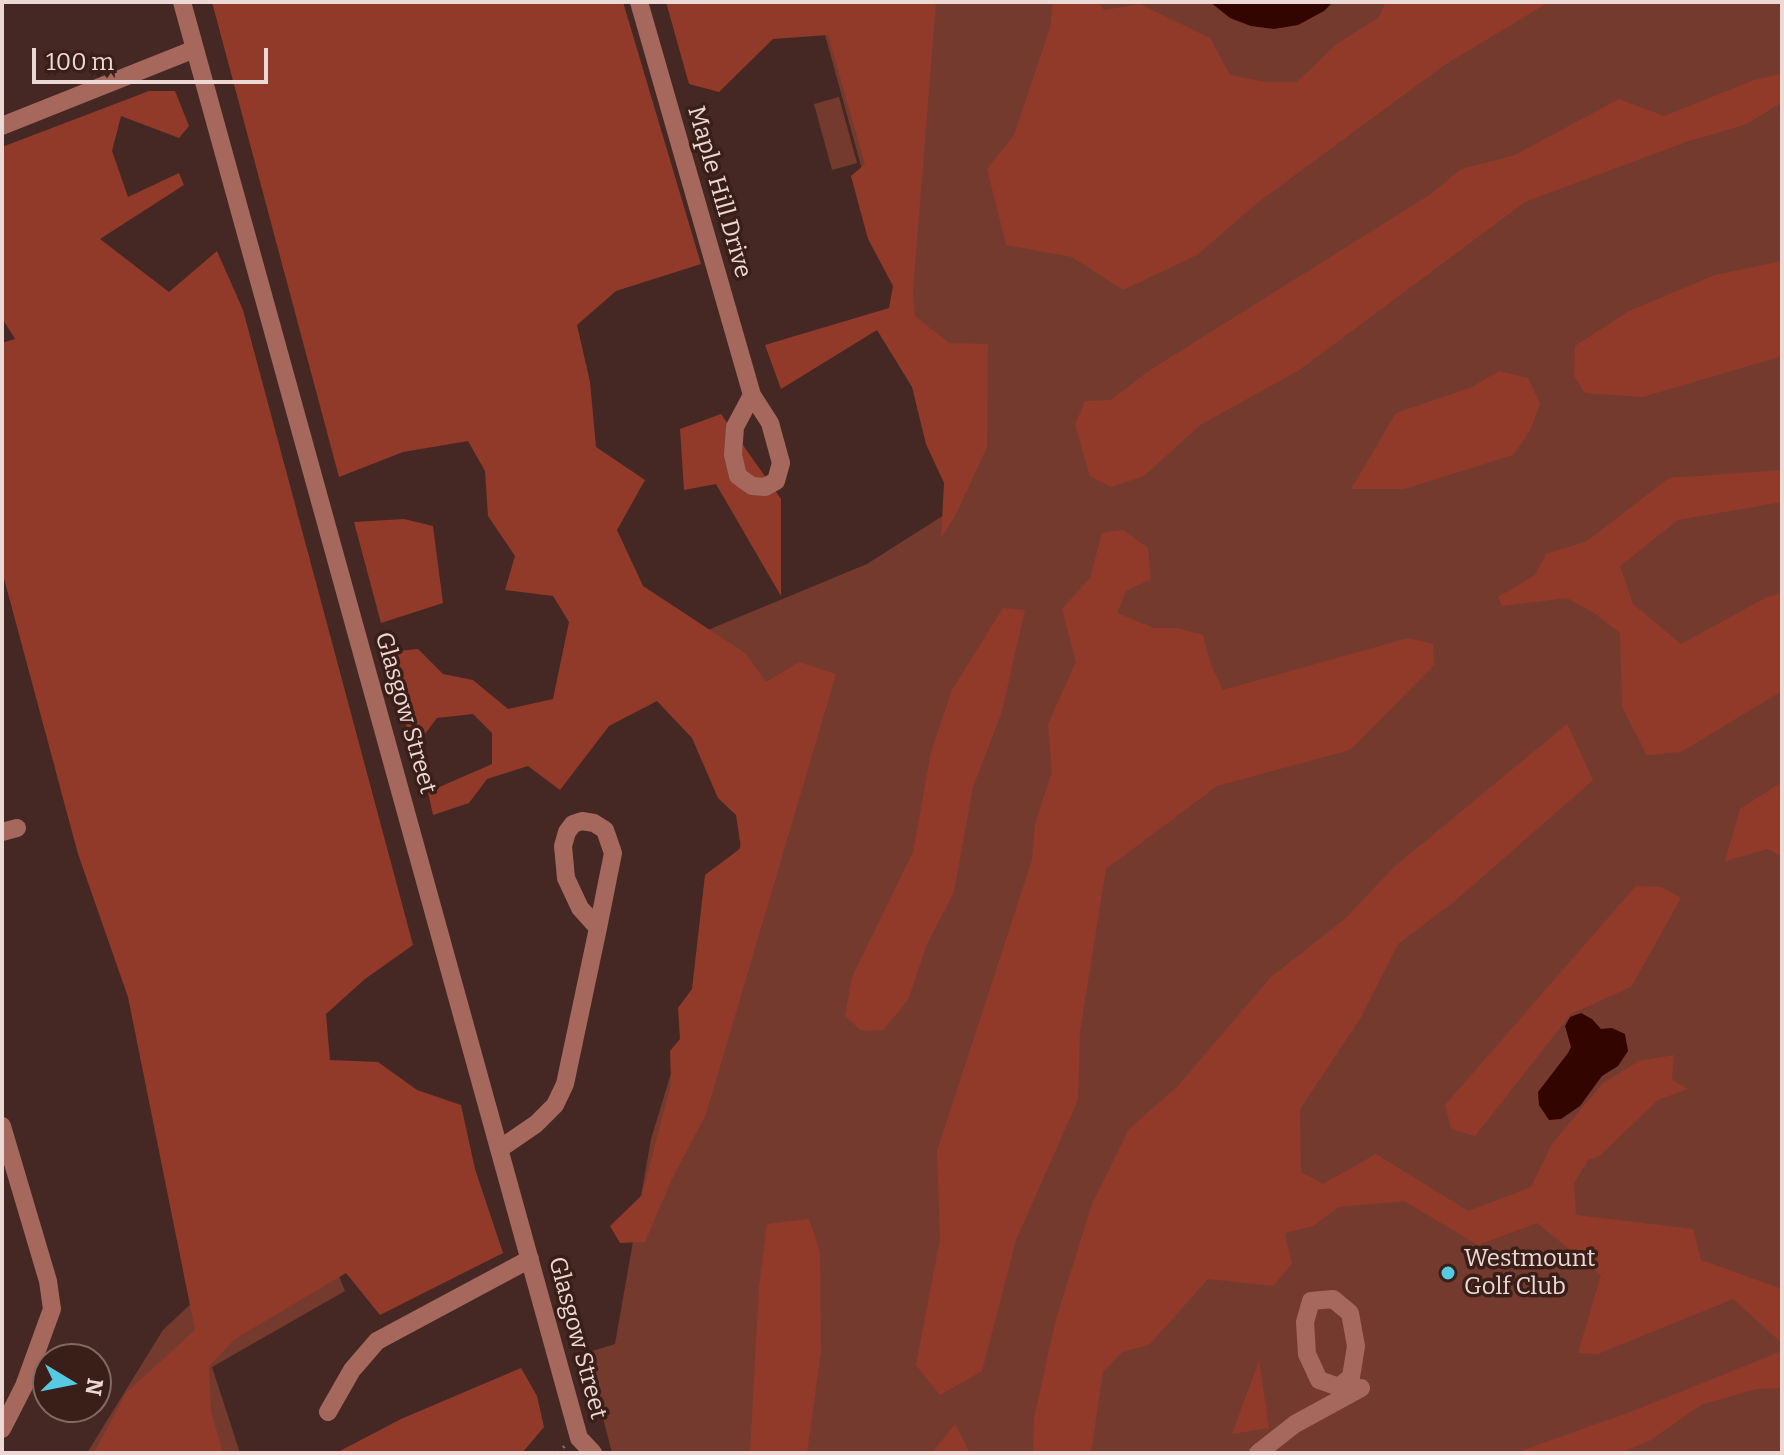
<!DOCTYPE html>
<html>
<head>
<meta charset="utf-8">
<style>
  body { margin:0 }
  #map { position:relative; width:1784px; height:1455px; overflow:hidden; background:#452823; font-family:Bitter,serif }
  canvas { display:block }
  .frame { position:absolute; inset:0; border:4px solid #ecd8d4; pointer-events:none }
  .north { position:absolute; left:32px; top:1343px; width:80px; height:80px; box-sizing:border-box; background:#3a1f19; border:2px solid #816964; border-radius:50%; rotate:100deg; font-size:22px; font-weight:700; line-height:32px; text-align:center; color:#ecd8d4 }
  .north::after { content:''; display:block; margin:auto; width:28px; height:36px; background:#55cae0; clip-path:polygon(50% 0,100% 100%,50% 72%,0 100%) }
  .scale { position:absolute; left:32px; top:48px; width:236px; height:36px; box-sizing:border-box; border:4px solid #ecd8d4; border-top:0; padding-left:10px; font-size:24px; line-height:28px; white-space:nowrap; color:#ecd8d4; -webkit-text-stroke:6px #3a1f19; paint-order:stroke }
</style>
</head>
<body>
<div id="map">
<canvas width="1784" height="1455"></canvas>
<div class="frame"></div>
<div class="north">N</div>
<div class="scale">100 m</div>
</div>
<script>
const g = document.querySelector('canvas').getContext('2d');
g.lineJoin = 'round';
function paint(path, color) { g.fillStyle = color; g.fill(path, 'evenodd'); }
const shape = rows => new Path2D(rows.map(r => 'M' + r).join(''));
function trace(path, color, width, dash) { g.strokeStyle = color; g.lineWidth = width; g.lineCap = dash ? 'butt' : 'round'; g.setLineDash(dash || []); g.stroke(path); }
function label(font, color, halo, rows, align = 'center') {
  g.font = font + ' Bitter,serif'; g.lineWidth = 7; g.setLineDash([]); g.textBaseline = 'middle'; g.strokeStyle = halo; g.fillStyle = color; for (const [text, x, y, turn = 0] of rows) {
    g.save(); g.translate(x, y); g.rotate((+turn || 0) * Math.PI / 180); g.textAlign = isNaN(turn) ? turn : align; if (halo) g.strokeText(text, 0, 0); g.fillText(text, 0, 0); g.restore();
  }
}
paint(shape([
  [816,2,1782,2,1782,1453,612,1453,586,1353,615,1344,651,1139,748,820,657,651,867,564,955,508],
  [839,97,857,163,832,170,814,104],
  [320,1230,345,1291,212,1367,240,1453,87,1453,163,1330,225,1272]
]), '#753a2e');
paint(shape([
  [212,2,623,2,701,264,616,291,577,325,590,382,596,447,645,480,617,530,643,586,745,653,766,682,799,662,836,674,706,1114,672,1179,645,1242,620,1243,610,1226,642,1195,671,1084,670,1051,680,1039,678,1008,692,989,705,875,741,848,736,815,718,798,692,738,657,701,609,726,560,790,528,766,487,779,469,803,433,815,428,792,492,764,492,733,473,714,437,718,412,751,389,652,418,649,443,674,473,680,508,709,553,699,569,622,553,596,505,590,515,556,488,516,485,471,468,441,403,452,339,477],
  [666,2,936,2,913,290,915,316,949,343,988,344,987,447,956,514,941,538,944,483,926,444,912,387,877,330,781,389,765,345,889,308,893,286,868,239,851,176,865,164,828,35,773,39,719,92,689,84],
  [1053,2,1097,2,1104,10,1140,4,1210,38,1230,75,1265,82,1297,82,1338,43,1378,18,1386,2,1549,2,1443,66,1257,203,1197,255,1123,290,1072,257,1006,245,987,169,1014,135,1050,28],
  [1782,74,1782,102,1747,124,1686,142,1525,202,1298,371,1200,425,1144,476,1111,487,1090,476,1075,425,1085,401,1111,400,1147,372,1431,194,1461,169,1515,155,1619,99,1664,116,1754,80],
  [149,91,175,91,189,126,179,138,121,116,112,151,128,197,179,173,184,185,100,239,169,292,217,251,243,310,413,945,365,979,326,1014,330,1060,378,1062,417,1090,461,1105,475,1169,503,1253,380,1315,346,1273,235,1339,209,1366,211,1411,223,1453,94,1453,126,1393,195,1330,128,997,78,854,2,571,2,343,15,339,2,318,2,147],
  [1782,261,1782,356,1643,397,1585,393,1574,376,1575,346,1629,311,1715,275],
  [1499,371,1528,378,1540,404,1530,431,1513,455,1404,489,1351,489,1396,413,1472,387],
  [721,414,781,499,781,596,716,484,684,490,680,429],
  [1782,470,1782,502,1678,520,1620,566,1633,604,1681,644,1767,597,1782,593,1782,691,1681,752,1647,755,1622,707,1620,633,1594,613,1567,598,1502,606,1498,597,1535,575,1546,554,1587,541,1669,478],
  [404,519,433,526,443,603,381,623,354,522],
  [1123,530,1148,548,1151,579,1126,591,1117,613,1154,628,1177,628,1203,635,1211,665,1223,690,1408,638,1433,644,1434,665,1350,750,1217,786,1106,869,1080,1031,1078,1100,1016,1240,982,1371,940,1395,916,1365,940,1239,937,1151,1032,860,1035,824,1052,772,1048,724,1076,662,1062,609,1090,578,1102,533],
  [1003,608,1025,610,1002,711,973,787,954,892,927,944,908,1000,883,1030,862,1031,845,1016,852,977,913,852,931,752,952,690],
  [1567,724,1593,780,1456,900,1398,944,1361,1017,1300,1109,1301,1172,1323,1184,1376,1154,1468,1211,1531,1187,1552,1144,1603,1083,1639,1061,1674,1055,1672,1080,1688,1089,1658,1100,1599,1156,1588,1160,1574,1183,1576,1215,1693,1229,1701,1260,1782,1289,1782,1343,1733,1299,1598,1354,1578,1353,1601,1275,1537,1223,1478,1245,1404,1201,1339,1207,1313,1226,1285,1233,1292,1264,1273,1286,1208,1279,1149,1345,1122,1352,1103,1372,1091,1453,1033,1453,1034,1418,1056,1319,1092,1204,1129,1129,1177,1087,1271,977,1346,918,1393,868],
  [1782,782,1782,857,1768,849,1725,861,1740,809],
  [1636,886,1661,887,1681,898,1631,987,1571,1014,1475,1136,1451,1129,1445,1105],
  [809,1219,820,1252,821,1351,807,1453,750,1453,759,1287,767,1224],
  [1782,1351,1782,1388,1756,1389,1701,1405,1649,1441,1620,1453,1515,1453,1630,1412],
  [1259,1361,1269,1428,1232,1434],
  [521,1368,537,1396,544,1427,522,1453,336,1453,401,1419],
  [955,1424,970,1453,932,1453]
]), '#913a2a');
paint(shape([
  [1210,2,1333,2,1324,11,1298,25,1274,29,1251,26,1230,18],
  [1581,1013,1592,1019,1601,1029,1612,1028,1625,1034,1628,1051,1618,1066,1602,1076,1580,1106,1561,1119,1549,1120,1539,1105,1538,1092,1568,1053,1571,1047,1565,1026,1570,1017]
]), '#320501');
trace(shape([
  [557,1453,565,1446]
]), '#8a716c', 3, [2, 6]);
trace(shape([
  [182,2,579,1438,593,1453],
  [639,2,752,395,770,423,781,463,776,481,765,487,752,486,738,476,733,455,735,427,752,395],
  [2,126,195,49],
  [582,821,594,823,605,830,613,853,598,928,580,908,566,878,563,846,567,832,573,824,582,821],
  [2,832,17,828],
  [2,1126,48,1281,52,1309,24,1386,2,1429],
  [501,1148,536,1124,555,1105,565,1084,598,928],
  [1339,1387,1351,1377,1356,1346,1350,1313,1333,1299,1311,1301,1305,1322,1307,1354,1319,1380,1339,1387,1342,1398],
  [328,1412,352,1370,377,1341,530,1259],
  [1258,1453,1295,1424,1361,1388]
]), '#a6685c', 18);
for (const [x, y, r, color] of [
  [1448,1273,8,"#55cae0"]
]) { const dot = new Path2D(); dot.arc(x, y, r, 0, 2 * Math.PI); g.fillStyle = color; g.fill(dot); trace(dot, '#3a1f19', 3); }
label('24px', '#ecd8d4', '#3a1f19', [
  ["Maple Hill Drive",719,192,74],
  ["Glasgow Street",405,713,74],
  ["Glasgow Street",577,1338,75]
]);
label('24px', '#ecd8d4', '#3a1f19', [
  ["Westmount",1464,1259],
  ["Golf Club",1464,1287]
], 'left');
</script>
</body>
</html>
